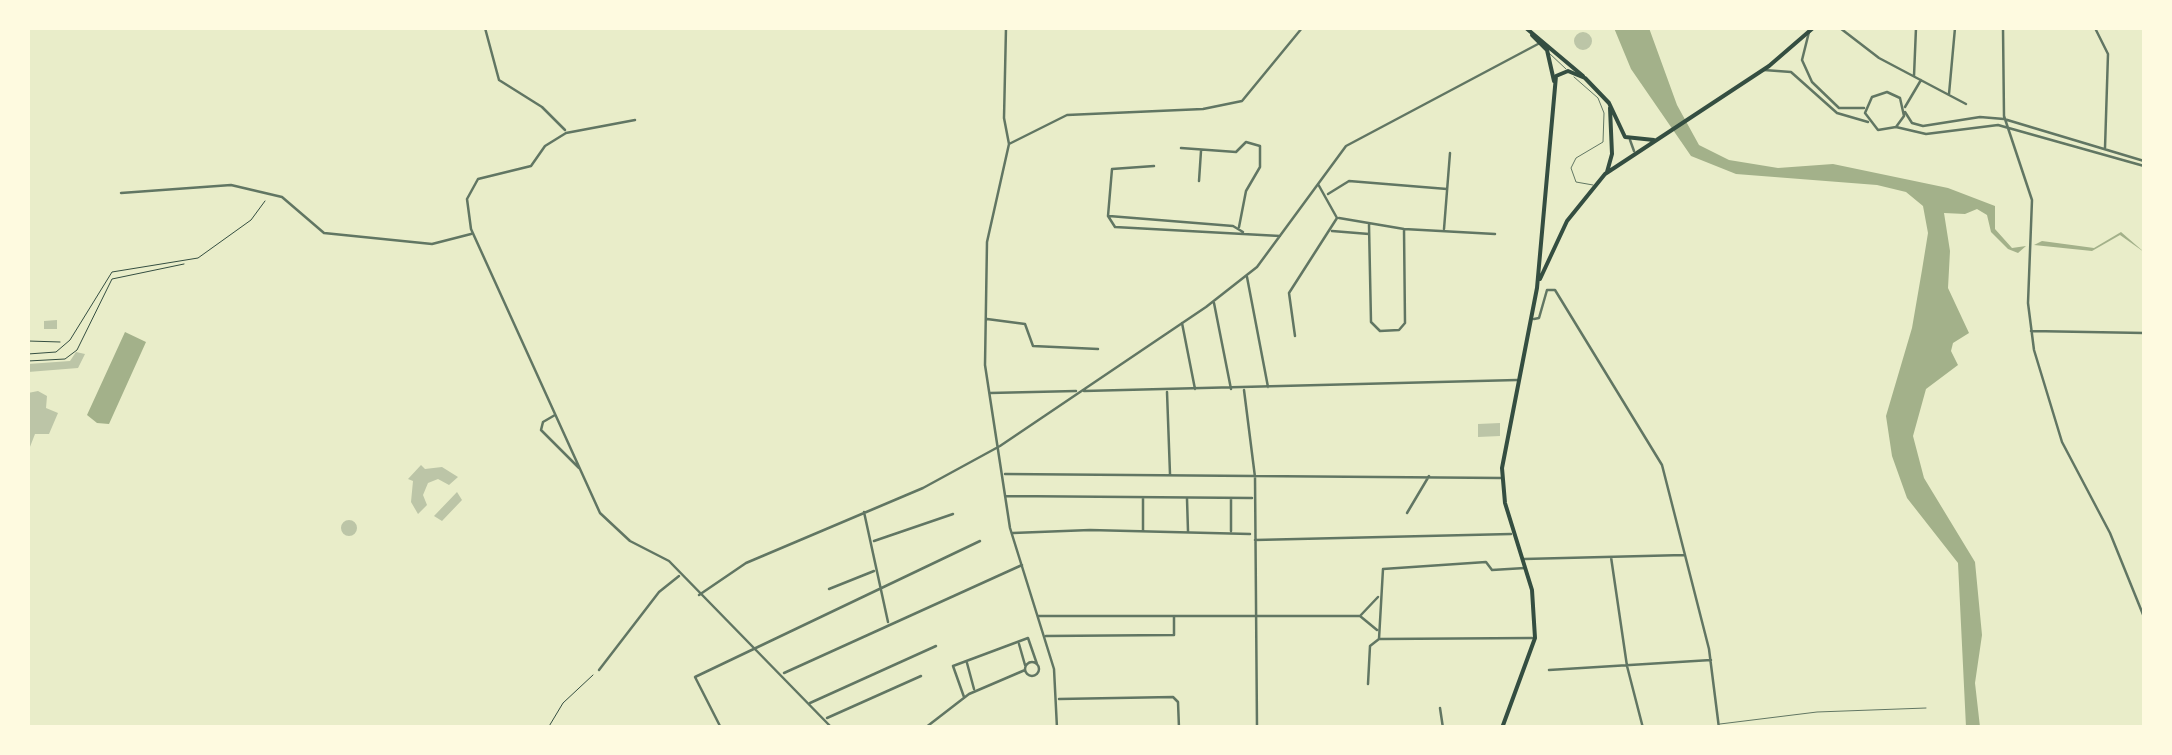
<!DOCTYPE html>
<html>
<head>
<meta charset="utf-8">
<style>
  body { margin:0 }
  #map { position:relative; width:2172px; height:755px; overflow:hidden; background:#e9edc9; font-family:Poppins,sans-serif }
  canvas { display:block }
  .frame { position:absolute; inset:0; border:30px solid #fefae0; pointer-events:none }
</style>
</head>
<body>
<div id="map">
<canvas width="2172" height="755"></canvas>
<div class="frame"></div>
</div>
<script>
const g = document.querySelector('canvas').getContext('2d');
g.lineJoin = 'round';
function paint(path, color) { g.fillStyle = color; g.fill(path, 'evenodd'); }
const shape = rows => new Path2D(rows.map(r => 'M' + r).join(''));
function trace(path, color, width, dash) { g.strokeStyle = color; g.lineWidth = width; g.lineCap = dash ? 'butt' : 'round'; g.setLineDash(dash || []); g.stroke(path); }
paint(shape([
  [1614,28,1649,28,1677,105,1699,145,1729,160,1778,168,1833,164,1948,188,1995,206,1995,229,2012,248,2026,246,2018,253,2008,249,1991,232,1987,215,1977,209,1965,214,1944,213,1950,251,1948,288,1969,333,1953,343,1951,351,1958,365,1926,389,1913,436,1924,478,1975,562,1982,635,1975,683,1980,727,1966,727,1958,563,1907,498,1892,456,1886,416,1912,328,1922,270,1928,233,1923,206,1906,192,1877,185,1736,174,1691,156,1631,69],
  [2121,232,2144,252,2120,235,2092,251,2034,245,2042,241,2094,248],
  [125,332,146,342,109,424,97,423,87,415]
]), '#a3b18a');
paint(shape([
  '1574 41a9 9 0 1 1 18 0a9 9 0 1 1-18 0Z',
  [57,320,57,329,44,329,44,321],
  [76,352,85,354,78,368,28,372,28,364,70,361],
  [38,391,47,396,46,408,58,413,49,434,35,434,28,452,28,393],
  [1500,423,1500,436,1478,437,1478,424],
  [421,465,425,469,442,467,458,477,449,485,438,479,428,483,423,495,427,505,418,514,411,502,413,481,408,479],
  [457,492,462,500,442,521,434,516],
  '341 528a8 8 0 1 1 16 0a8 8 0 1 1-16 0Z'
]), '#bcc5a7');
trace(shape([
  [28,341,60,342],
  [28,354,56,352,70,340,112,272,198,258,251,220,265,201],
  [28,361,65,359,77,350,112,279,184,264],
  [548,728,563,703,593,675]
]), '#344e41', 1);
trace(shape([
  [1549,53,1566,69],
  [1574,77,1598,98,1604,113,1603,142,1576,158,1571,168,1576,182,1593,185],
  [1720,724,1817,712,1926,708]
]), '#617663', 1);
trace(shape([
  [485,28,499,80,542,107,565,130],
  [1006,28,1004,118,1009,144],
  [1840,28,1879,58,1966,104],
  [2003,28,2004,116,2032,200,2028,303,2034,350,2062,442,2110,533,2144,617],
  [2095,28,2108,54,2105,148],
  [1809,32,1802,60,1812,82,1839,108,1864,108],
  [1764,70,1791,72,1837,113,1868,122],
  [1914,76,1916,28],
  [1949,94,1955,28],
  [1905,107,1921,80],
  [1905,112,1912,123,1923,126,1980,117,2004,119,2144,161],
  [635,120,566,133,545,146,531,166,478,179,467,199,471,229,600,513,630,541,669,561,832,728],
  [1896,127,1904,116,1900,98,1887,92,1872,97,1865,113,1878,130,1896,127,1926,134,1998,125,2144,166],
  [1630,140,1634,151],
  [1181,148,1236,152,1246,142,1260,146,1260,167,1246,191,1239,227],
  [1154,166,1112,169,1108,216,1115,227,1280,236],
  [1199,181,1201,151],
  [121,193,231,185,282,197,324,233,432,244,471,234],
  [1328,194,1349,181,1447,189],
  [1109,216,1233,226,1243,232],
  [1339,218,1404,229,1495,234],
  [1369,225,1371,322,1380,331,1399,330,1405,323,1404,229],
  [1444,229,1450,153],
  [1332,231,1369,234],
  [1247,277,1268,387],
  [1214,303,1231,389],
  [987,319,1025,324,1033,346,1098,349],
  [1534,319,1539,318,1547,290,1555,290,1662,465,1709,649,1719,728],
  [1182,323,1195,389],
  [2031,331,2144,333],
  [1295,336,1289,293,1337,218,1318,184],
  [1244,390,1255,477,1257,728],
  [1084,391,1517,380],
  [1167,392,1170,474],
  [990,393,1076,391],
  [555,415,543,422,541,430,579,468],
  [1005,474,1502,478],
  [1006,496,1252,498],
  [1187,499,1188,531],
  [1231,499,1231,531],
  [864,512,888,622],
  [1407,513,1429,476],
  [1143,530,1143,498],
  [1013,533,1090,530,1250,534],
  [1255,540,1511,534],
  [874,541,953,514],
  [1611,557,1627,666,1643,728],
  [1524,559,1684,555],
  [829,589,874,571],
  [699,595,746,563,923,488,1000,446,1206,307,1257,267,1346,146,1538,44],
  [1038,616,1360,616],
  [1360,616,1378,597],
  [1360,616,1377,630],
  [1046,636,1174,635,1174,617],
  [1380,639,1532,638],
  [1019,644,1025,665],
  '1025 669a7 7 0 1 1 14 0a7 7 0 1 1-14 0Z',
  [967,663,974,689],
  [599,670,659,592,679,576],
  [1549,670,1711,660],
  [784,673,1022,565],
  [1368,684,1370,646,1379,639,1383,569,1486,562,1492,570,1525,568],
  [964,697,953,666,1028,638,1037,664],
  [1059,699,1173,697,1178,702,1179,728],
  [810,703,936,646],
  [1440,708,1443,728],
  [827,718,921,676],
  [721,728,695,677,980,541],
  [925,728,969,694,1025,670],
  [1057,728,1054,669,1010,528,985,365,987,242,1009,144,1067,115,1203,109,1242,101,1302,28]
]), '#617663', 2.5);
trace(shape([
  [1526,28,1583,76],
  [1532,35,1547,50,1554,81]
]), '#344e41', 4);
trace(shape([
  [1607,172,1612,154,1610,108],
  [1540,279,1567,221,1605,174,1769,66,1813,28],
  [1502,728,1535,638,1532,590,1505,503,1502,468,1537,288,1556,76,1568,71,1585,78,1609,103,1625,137,1654,140]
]), '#344e41', 4);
</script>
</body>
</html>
